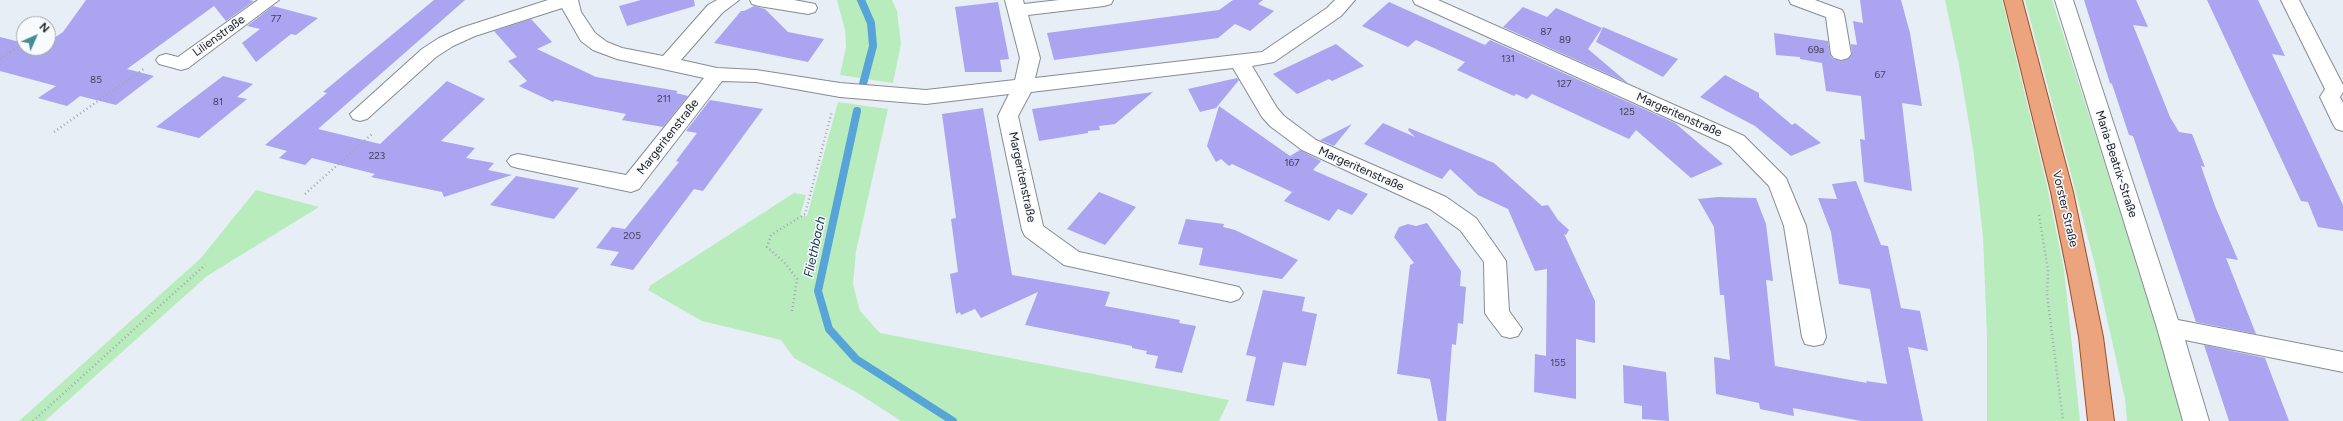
<!DOCTYPE html>
<html>
<head>
<meta charset="utf-8">
<style>
  body { margin:0 }
  #map { position:relative; width:2343px; height:421px; overflow:hidden; background:#e7eef6; font-family:Figtree,sans-serif }
  canvas { display:block }
  .north { position:absolute; left:16px; top:16px; width:40px; height:40px; box-sizing:border-box; background:#f8fbfe; border:1px solid #a2a5a8; border-radius:50%; rotate:45deg; font-size:11px; font-weight:700; line-height:16px; text-align:center; color:#202326 }
  .north::after { content:''; display:block; margin:auto; width:14px; height:18px; background:#458c94; clip-path:polygon(50% 0,100% 100%,50% 72%,0 100%) }
</style>
</head>
<body>
<div id="map">
<canvas width="2343" height="421"></canvas>
<div class="north">N</div>
</div>
<script>
const g = document.querySelector('canvas').getContext('2d');
g.lineJoin = 'round';
function paint(path, color) { g.fillStyle = color; g.fill(path, 'evenodd'); }
const shape = rows => new Path2D(rows.map(r => 'M' + r).join(''));
function trace(path, color, width, dash) { g.strokeStyle = color; g.lineWidth = width; g.lineCap = dash ? 'butt' : 'round'; g.setLineDash(dash || []); g.stroke(path); }
function label(font, color, halo, rows, align = 'center') {
  g.font = font + ' Figtree,sans-serif'; g.lineWidth = 3; g.setLineDash([]); g.textBaseline = 'middle'; g.strokeStyle = halo; g.fillStyle = color; for (const [text, x, y, turn = 0] of rows) {
    g.save(); g.translate(x, y); g.rotate((+turn || 0) * Math.PI / 180); g.textAlign = isNaN(turn) ? turn : align; if (halo) g.strokeText(text, 0, 0); g.fillText(text, 0, 0); g.restore();
  }
}
paint(shape([
  [837,0,892,0,897,11,901,44,893,83,840,75,846,47,845,30],
  [1945,0,2002,0,2047,186,2064,270,2080,421,1987,421,1987,336,1983,237,1973,148,1960,70],
  [2025,0,2052,0,2157,327,2184,421,2127,421,2125,399,2094,261],
  [838,102,888,109,856,251,853,284,860,311,880,333,1229,400,1219,421,901,421,856,392,794,358,781,340,702,321,648,290,651,285,794,193,806,195,800,216,807,216],
  [256,190,319,207,207,276,45,421,19,421,200,259]
]), '#b9ecbd');
trace(shape([
  [861,0,871,23,873,46,863,84],
  [857,111,818,291,829,329,856,359,953,421]
]), '#57a4d8', 8);
paint(shape([
  [86,0,249,0,254,1,226,21,214,6,127,69,154,76,116,105,80,96,67,106,38,98,56,86,0,71,0,37,24,43,24,48,48,48,48,42,63,32],
  [434,0,465,0,318,129,380,144,447,81,485,99,441,141,475,148,466,158,494,163,488,170,512,175,444,197,442,192,371,177,375,174,312,158,305,165,279,158,287,151,265,145,327,93,323,92],
  [641,0,694,0,695,6,627,26,619,6],
  [1233,0,1263,0,1258,4,1274,11,1250,31,1235,24,1218,38,1054,60,1047,33,1219,10],
  [1860,0,1901,0,1910,33,1922,106,1902,103,1912,191,1864,182,1860,139,1865,140,1861,96,1826,91,1822,63,1800,59,1800,57,1776,55,1774,33,1828,41,1830,54,1833,59,1841,61,1848,59,1852,54,1851,44,1857,45,1853,21,1863,23],
  [2084,0,2136,0,2148,27,2133,25,2170,117,2179,132,2192,134,2205,167,2201,166,2215,206,2238,260,2226,258,2256,334,2196,322,2133,136,2129,135,2112,84,2110,83],
  [2207,0,2258,0,2285,56,2272,54,2343,205,2343,231,2318,227,2308,202,2301,201],
  [998,2,1009,59,1000,60,1002,72,965,72,955,7],
  [1389,2,1485,45,1490,40,1675,123,1723,164,1691,178,1636,130,1629,139,1532,94,1527,99,1516,94,1514,96,1457,70,1465,62,1416,40,1408,47,1362,26],
  [273,6,318,18,296,35,291,34,256,62,242,43,260,29,247,26],
  [754,6,765,9,788,32,824,39,808,62,714,43,741,11,744,11],
  [1523,7,1547,17,1556,8,1602,28,1588,49,1628,83,1503,27],
  [531,19,552,42,537,49,596,77,678,91,676,93,688,96,663,127,622,120,626,114,555,100,553,102,519,86,527,81,508,61,517,57,494,31],
  [1603,27,1657,50,1678,59,1663,77,1596,42],
  [1336,44,1364,66,1332,81,1329,79,1297,94,1273,74],
  [1725,75,1759,93,1759,97,1792,125,1795,123,1821,143,1791,156,1755,126,1700,97],
  [223,76,253,84,237,97,247,99,199,138,156,127],
  [1237,78,1239,80,1216,108,1200,112,1188,89],
  [1153,92,1115,124,1099,126,1100,130,1088,131,1088,133,1039,141,1032,109],
  [710,100,763,109,703,191,694,189,633,270,610,265,619,252,596,248,612,227,625,229,679,162,676,161,697,133,686,131],
  [1219,106,1290,156,1300,150,1321,161,1313,170,1368,194,1352,215,1338,209,1329,221,1284,201,1292,192,1232,164,1229,166,1221,159,1216,162,1207,146],
  [983,108,1012,275,1110,292,1105,306,1180,320,1179,323,1196,326,1182,373,1155,368,1158,356,1146,354,1147,351,1132,348,1132,346,1025,325,1038,292,981,318,975,309,961,315,960,312,956,314,950,274,958,272,951,219,956,218,942,114],
  [1383,123,1415,137,1408,130,1409,128,1494,163,1542,206,1548,205,1558,220,1569,230,1566,235,1564,234,1595,301,1595,343,1576,339,1576,399,1534,392,1535,354,1546,356,1547,269,1535,271,1508,209,1478,195,1450,169,1442,179,1364,144],
  [1352,124,1334,146,1320,140],
  [516,176,579,188,554,219,490,205],
  [1856,181,1881,245,1888,246,1901,308,1920,311,1928,351,1908,347,1923,421,1861,421,1793,408,1794,416,1760,409,1759,403,1716,394,1714,357,1730,360,1724,295,1720,295,1714,227,1698,199,1718,197,1756,198,1766,224,1773,281,1766,280,1775,366,1867,383,1866,381,1887,384,1870,289,1839,284,1831,232,1818,198,1837,199,1832,184],
  [1099,192,1136,207,1105,245,1067,229],
  [1186,219,1224,224,1223,227,1235,230,1298,260,1282,279,1199,265,1203,248,1178,244],
  [1427,223,1461,271,1460,286,1466,287,1463,324,1458,323,1456,345,1452,344,1446,421,1438,421,1430,379,1397,374,1410,265,1414,263,1394,237,1399,227,1408,224,1416,226],
  [1263,290,1305,297,1302,311,1317,314,1306,366,1283,362,1274,406,1246,401,1256,357,1246,355],
  [2204,345,2265,358,2289,421,2229,421],
  [1623,365,1666,372,1669,421,1642,419,1642,406,1624,403]
]), '#aba4f0');
const minor = shape([
  [258,0,279,0,188,68,181,70,174,68,159,64,156,60,159,56,166,54,178,57,258,0],
  [548,0,578,0,581,12,595,33,607,42,622,48,663,56,708,5,717,0,739,0,722,13,681,60,717,68,756,70,840,83,926,90,1015,80,1020,58,1005,0,1023,0,1024,4,1059,0,1113,0,1111,4,1104,6,1028,15,1040,58,1035,78,1262,52,1327,8,1335,0,1355,0,1341,16,1274,62,1252,66,1277,108,1284,116,1316,140,1446,197,1476,218,1506,261,1509,311,1522,329,1518,336,1510,338,1502,336,1489,319,1485,313,1484,262,1460,230,1430,209,1302,150,1270,126,1262,117,1233,68,1031,92,1018,116,1043,226,1079,252,1239,287,1243,293,1239,299,1231,302,1064,265,1025,236,1022,230,998,116,1009,94,926,104,840,97,756,82,722,81,639,189,631,192,518,168,511,166,507,161,511,156,518,154,626,175,704,78,617,59,593,50,581,41,562,8,475,36,453,46,436,57,367,119,360,121,353,119,350,114,422,49,439,38,461,28,548,0],
  [750,0,794,0,815,4,817,8,815,12,808,14,759,6,752,4,750,0],
  [1413,0,1438,0,1744,136,1786,178,1806,226,1826,337,1823,344,1814,346,1805,344,1802,337,1784,226,1769,186,1730,146,1415,4,1413,0],
  [1789,0,1815,0,1842,10,1844,14,1851,54,1848,58,1841,60,1834,58,1831,54,1826,17,1791,4,1789,0],
  [2055,0,2073,0,2178,320,2343,352,2343,372,2185,340,2209,421,2183,421,2157,328,2055,0],
  [2281,0,2299,0,2343,85,2343,92,2340,97,2343,103,2343,131,2336,129,2333,124,2320,97,2325,89,2281,0]
]);
const major = shape([
  [2004,0,2022,0,2073,192,2103,337,2114,421,2088,421,2079,337,2068,276,2051,192,2004,0]
]);
trace(minor, '#868c93', 2);
trace(major, '#9b5026', 2);
trace(shape([
  [0,59,24,43],
  [54,132,145,68],
  [305,194,373,133],
  [2039,215,2048,270,2047,294,2063,421],
  [792,311,797,279,785,263,767,247,771,235,805,214,832,111],
  [33,421,205,265]
]), '#a3a9af', 2.5, [1, 3]);
paint(minor, '#fff');
paint(major, '#eba47d');
label('10px', '#434358', null, [
  ["77",276,19],
  ["87",1546,32],
  ["89",1565,40],
  ["69a",1816,50],
  ["131",1508,59],
  ["67",1880,75],
  ["85",96,80],
  ["127",1564,84],
  ["211",664,99],
  ["81",218,102],
  ["125",1627,112],
  ["223",377,156],
  ["167",1292,163],
  ["205",632,236],
  ["155",1558,363]
]);
label('12px', '#202326', '#f8fbfe', [
  ["Lilienstraße",219,36,-36],
  ["Margeritenstraße",1679,115,24],
  ["Margeritenstraße",668,137,-52],
  ["Maria-Beatrix-Straße",2116,164,72],
  ["Margeritenstraße",1361,169,24],
  ["Margeritenstraße",1022,177,78],
  ["Vorster Straße",2065,209,77]
]);
label('italic 13px', '#15364d', '#f8fbfe', [
  ["Fliethbach",815,247,-78]
]);
</script>
</body>
</html>
